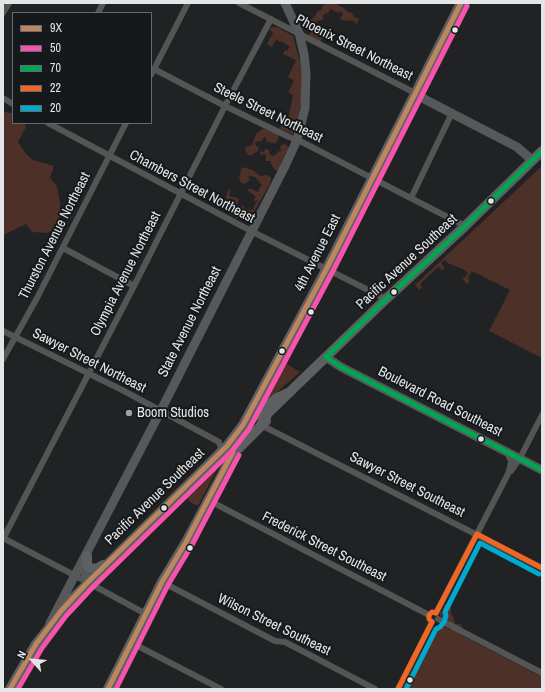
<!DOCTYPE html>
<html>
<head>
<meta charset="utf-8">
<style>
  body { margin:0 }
  #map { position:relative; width:545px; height:692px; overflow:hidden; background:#202223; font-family:"Archivo Narrow",sans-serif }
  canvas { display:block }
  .frame { position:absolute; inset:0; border:4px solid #e3e5e7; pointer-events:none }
  .legend { position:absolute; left:12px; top:12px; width:140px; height:112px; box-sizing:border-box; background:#16191b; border:1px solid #686b6d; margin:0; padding:5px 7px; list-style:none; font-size:12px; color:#e3e5e7 }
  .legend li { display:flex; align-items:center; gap:8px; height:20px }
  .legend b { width:20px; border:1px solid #686b6d }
  .north { position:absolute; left:12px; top:640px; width:40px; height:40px; -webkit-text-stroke:3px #16191b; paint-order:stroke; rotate:297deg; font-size:11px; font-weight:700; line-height:16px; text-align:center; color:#e3e5e7 }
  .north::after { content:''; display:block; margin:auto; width:14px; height:18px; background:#e3e5e7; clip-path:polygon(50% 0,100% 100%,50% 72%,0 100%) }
</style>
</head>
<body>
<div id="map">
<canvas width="545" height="692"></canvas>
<div class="frame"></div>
<ul class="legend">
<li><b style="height:5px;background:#bb8660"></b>9X</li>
<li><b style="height:5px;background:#f653ac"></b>50</li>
<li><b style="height:5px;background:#00a651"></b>70</li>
<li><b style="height:5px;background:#f26522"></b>22</li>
<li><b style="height:5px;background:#00a9ce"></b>20</li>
</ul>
<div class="north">N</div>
</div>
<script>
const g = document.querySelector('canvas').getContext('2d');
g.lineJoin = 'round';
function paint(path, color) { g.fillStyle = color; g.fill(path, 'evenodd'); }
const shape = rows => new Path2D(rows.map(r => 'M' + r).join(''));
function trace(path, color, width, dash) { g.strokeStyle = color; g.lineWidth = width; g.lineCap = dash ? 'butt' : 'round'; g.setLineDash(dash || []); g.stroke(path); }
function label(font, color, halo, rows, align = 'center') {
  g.font = font + ' "Archivo Narrow",sans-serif'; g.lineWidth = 4; g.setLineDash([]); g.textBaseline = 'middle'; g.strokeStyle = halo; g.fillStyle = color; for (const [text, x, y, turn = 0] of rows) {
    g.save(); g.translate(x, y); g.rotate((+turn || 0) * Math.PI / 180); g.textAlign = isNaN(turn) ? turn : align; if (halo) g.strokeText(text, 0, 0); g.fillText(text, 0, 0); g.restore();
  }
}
paint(shape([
  [326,3,334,3,344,8,348,12,352,13,354,17,359,19,357,23,356,24,354,21,341,20,340,18,343,15,342,11,339,13,330,9,328,13,323,15,323,19,320,21,318,20,316,24,314,24,318,30,322,30,324,33,323,38,320,42,309,41,310,28,312,24,311,20,315,16,317,12,321,10,322,7],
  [273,27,277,27,293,36,300,62,302,77,301,103,295,131,292,134,279,129,283,121,289,115,293,95,288,92,294,81,288,77,296,60,283,54,285,50,287,51,290,47,284,43,276,40,272,47,267,44,273,33,269,29],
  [3,112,13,113,13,123,25,123,26,127,18,142,26,154,33,160,54,166,50,178,57,186,60,203,60,216,54,230,47,233,32,232,26,224,3,235],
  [262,129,269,129,279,134,278,139,276,143,267,142,265,136,261,142,259,141,255,142,256,146,259,147,258,151,250,156,248,155,245,150,246,147,252,145,256,134],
  [285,144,288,147,289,151,285,153,288,155,286,160,282,161,280,170,278,168,278,170,275,170,271,164,271,161,266,161,266,155,264,154,261,155,260,154,260,151,264,152,265,149,267,149,269,150,270,155,274,156,279,151,281,151,280,147,281,145],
  [542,166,542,358,489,331,510,290,472,271,468,277,469,278,468,280,470,281,467,284,462,278,465,277,468,273,461,268,447,263,445,260,441,263,445,268,442,270,438,267,420,284,422,287,419,290,415,285],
  [242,167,253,170,260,176,267,175,270,176,271,179,270,184,253,213,253,217,247,221,245,219,243,220,240,218,236,218,232,214,230,215,228,210,223,210,221,208,222,204,226,201,226,197,229,189,231,189,229,196,238,198,239,200,237,204,238,207,242,206,246,209,250,210,253,209,255,204,257,202,257,200,255,202,254,198,256,197,247,190,248,189,251,189,258,192,260,187,262,185,255,177,250,176,248,177,250,179,248,182,244,184,241,183,239,177],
  [287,364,300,372,276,393,268,398,269,395,283,366],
  [216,466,218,467,198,506,191,503,187,498,188,494],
  [445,604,451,607,451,614,453,616,455,624,460,624,462,626,461,635,542,677,542,689,402,689,434,627,440,624,451,630,450,627,453,624,440,618,442,617,440,616,440,612,443,611,443,608]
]), '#4d3129');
trace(shape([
  [239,3,415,93],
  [3,13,9,3],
  [98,13,103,3],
  [154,69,225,106,289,137,300,141,465,226],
  [151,75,188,3],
  [3,98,13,104],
  [48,123,255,233,386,299],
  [411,198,452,113],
  [63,248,134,286],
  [3,331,124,391,219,442,222,451],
  [3,359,37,298,126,123],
  [261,425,542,568],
  [511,471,520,458,542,415],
  [208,500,429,615],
  [3,538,74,575,146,614],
  [3,539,134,286,225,106,271,19],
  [162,582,275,641,285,642,375,689],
  [436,613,508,474,510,467,511,461,506,451],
  [438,619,542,673],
  [132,643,221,689],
  [398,689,432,622]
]), '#545656', 6);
trace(shape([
  [415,93,426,100,517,147,532,160],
  [326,357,341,367,542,470],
  [86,558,84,566,87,583],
  [50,623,157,418,286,164,297,140,305,108,306,73,304,54,299,33,285,3]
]), '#565859', 9);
trace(shape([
  [261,425,268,413,386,299,464,227,542,151],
  [239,448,266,421],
  [87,556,87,565,90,568,96,569,103,565],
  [10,689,36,644,72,599,213,460,227,446,243,425,277,398,290,392],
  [108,689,162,582,186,542,239,443,243,433,243,425,327,268,461,3]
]), '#5e5f60', 10);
trace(shape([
  [10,689,36,644,61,611,87,583,227,446,243,425,327,268,461,3],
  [108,689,162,582,186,542,233,452]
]), '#bb8660', 5);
trace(shape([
  [18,689,42,648,66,616,92,588,232,451,249,429,333,271,467,6],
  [116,689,168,585,192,545,239,455]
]), '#f653ac', 5);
trace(shape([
  [542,151,464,227,386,299,326,357,341,367,542,470]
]), '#00a651', 5);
trace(shape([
  [398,689,432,622,429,619,429,615,432,612,436,613,477,534,542,568]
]), '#f26522', 5);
trace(shape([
  [406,689,436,629,440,627,444,622,446,616,445,612,480,543,539,574]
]), '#00a9ce', 5);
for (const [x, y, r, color] of [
  [455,30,3.5,"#e3e5e7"],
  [491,201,3.5,"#e3e5e7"],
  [394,292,3.5,"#e3e5e7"],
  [311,312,3.5,"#e3e5e7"],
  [282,351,3.5,"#e3e5e7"],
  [129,413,4,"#9fa1a2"],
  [481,439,3.5,"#e3e5e7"],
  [164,508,3.5,"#e3e5e7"],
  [190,548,3.5,"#e3e5e7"],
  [410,680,3.5,"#e3e5e7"]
]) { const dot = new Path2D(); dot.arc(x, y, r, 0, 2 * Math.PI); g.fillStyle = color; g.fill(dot); trace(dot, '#16191b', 1.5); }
label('14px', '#e3e5e7', '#16191b', [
  ["Phoenix Street Northeast",354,48,27],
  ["Steele Street Northeast",268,113,26],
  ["Chambers Street Northeast",192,187,28],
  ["Thurston Avenue Northeast",55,236,-63],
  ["4th Avenue East",318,253,-63],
  ["Pacific Avenue Southeast",407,262,-43],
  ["Olympia Avenue Northeast",126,274,-63],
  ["State Avenue Northeast",190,322,-63],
  ["Sawyer Street Northeast",89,361,27],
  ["Boulevard Road Southeast",440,402,27],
  ["Sawyer Street Southeast",407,485,27],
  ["Pacific Avenue Southeast",155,497,-44],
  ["Frederick Street Southeast",324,547,27],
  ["Wilson Street Southeast",274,625,26]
]);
label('14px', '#e3e5e7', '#16191b', [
  ["Boom Studios",137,413]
], 'left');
</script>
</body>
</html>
